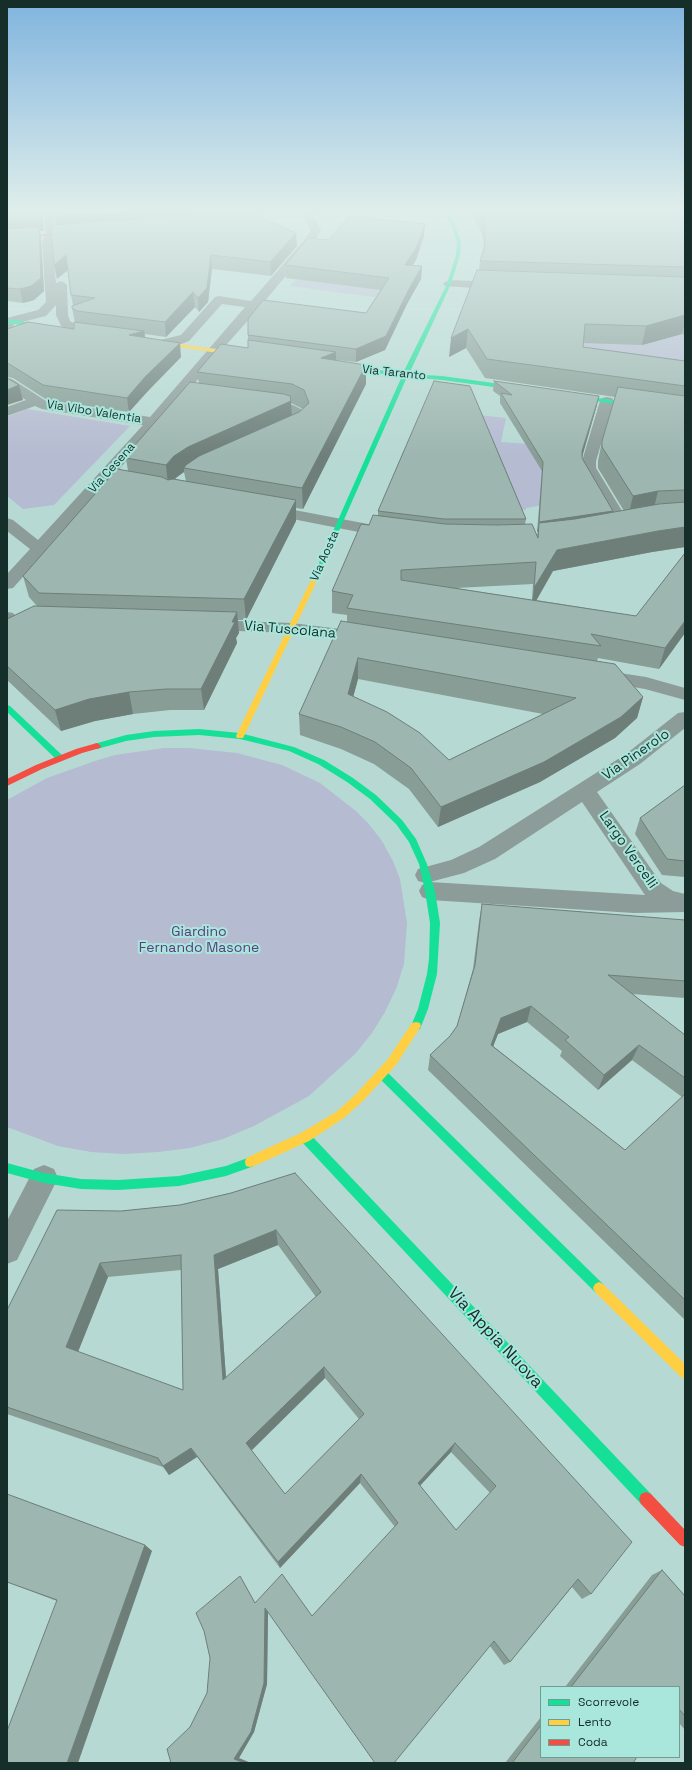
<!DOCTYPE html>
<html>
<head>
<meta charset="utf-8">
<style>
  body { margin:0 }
  #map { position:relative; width:692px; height:1770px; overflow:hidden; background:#b7d9d3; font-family:"Space Grotesk",sans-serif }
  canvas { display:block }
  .frame { position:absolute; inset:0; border:8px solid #152e2a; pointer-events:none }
  .legend { position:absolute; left:540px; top:1686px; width:140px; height:72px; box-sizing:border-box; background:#a9e7dc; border:1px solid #6e9d95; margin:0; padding:5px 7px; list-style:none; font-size:12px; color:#152e2a }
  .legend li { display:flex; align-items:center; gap:8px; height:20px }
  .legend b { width:20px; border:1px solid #6e9d95 }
</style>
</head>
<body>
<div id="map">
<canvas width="692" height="1770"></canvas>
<div class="frame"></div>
<ul class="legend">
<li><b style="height:5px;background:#16e098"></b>Scorrevole</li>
<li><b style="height:5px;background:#ffcf43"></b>Lento</li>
<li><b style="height:5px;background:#f24e42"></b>Coda</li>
</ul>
</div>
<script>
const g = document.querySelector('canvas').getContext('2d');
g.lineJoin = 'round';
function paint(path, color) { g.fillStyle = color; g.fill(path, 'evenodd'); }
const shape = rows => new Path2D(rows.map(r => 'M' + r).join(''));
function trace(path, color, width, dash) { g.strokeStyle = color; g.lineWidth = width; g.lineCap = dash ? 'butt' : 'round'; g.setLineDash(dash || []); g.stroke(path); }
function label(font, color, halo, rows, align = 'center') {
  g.font = font + ' "Space Grotesk",sans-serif'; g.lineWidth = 4; g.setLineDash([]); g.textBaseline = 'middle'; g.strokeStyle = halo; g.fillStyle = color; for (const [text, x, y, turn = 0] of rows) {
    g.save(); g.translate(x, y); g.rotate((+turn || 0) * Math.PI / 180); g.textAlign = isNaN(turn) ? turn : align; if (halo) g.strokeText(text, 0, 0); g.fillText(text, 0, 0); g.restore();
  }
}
paint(shape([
  [296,279,393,291,388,299,290,286],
  [544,324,685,335,685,386,589,367],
  [27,409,130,426,54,505,23,509,7,496,7,417],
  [478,415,506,418,501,442,544,445,561,502,526,508,526,510,515,510],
  [164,748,189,748,237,753,282,765,320,783,356,811,368,823,382,841,393,861,400,879,407,923,404,964,396,989,385,1012,372,1033,355,1054,309,1096,254,1126,223,1139,190,1148,158,1152,124,1154,91,1152,58,1146,7,1127,7,800,47,778,95,761,115,755]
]), '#b5bbd1');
paint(shape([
  [43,209,53,209,56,234,52,242,56,283,61,281,65,283,67,285,68,315,70,321,81,328,83,331,81,334,73,334,61,326,56,315,56,305,46,316,14,324,13,330,11,333,7,334,7,318,38,310,46,302,42,242,46,234,43,209],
  [307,212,311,213,321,230,315,241,259,308,219,353,183,398,111,478,140,484,143,487,140,490,135,492,105,485,13,588,7,589,7,574,30,549,7,531,7,518,13,520,38,540,143,425,42,409,35,406,7,416,7,407,26,400,7,388,7,378,12,379,46,401,150,417,245,307,222,304,189,341,179,345,164,347,160,346,158,343,160,340,181,335,215,297,219,296,251,301,306,238,311,230,302,215,307,212],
  [449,280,502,282,506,284,508,286,506,288,502,290,445,286,443,284,445,282,449,280],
  [607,397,612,398,614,401,596,461,596,468,630,524,628,527,622,529,616,527,614,524,582,468,582,461,600,401,602,398,607,397],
  [263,401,293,405,303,410,308,423,306,426,291,435,286,436,281,435,279,432,281,429,294,422,292,415,285,412,258,408,256,405,258,402,263,401],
  [268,505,389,528,395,530,397,533,395,536,389,538,262,513,260,510,262,507,268,505],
  [7,612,13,613,19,620,13,626,7,627,7,612],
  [210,620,292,623,364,632,370,634,373,638,370,642,364,644,292,633,210,630,204,629,201,625,204,621,210,620],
  [600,670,646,677,685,688,685,700,645,689,593,680,591,676,593,672,600,670],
  [685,712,685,728,640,764,597,792,661,883,673,891,685,894,685,912,634,913,430,900,422,897,419,891,422,885,430,882,645,895,582,802,495,859,464,873,426,883,418,881,415,875,418,869,451,860,479,847,626,754,678,713,685,712],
  [44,1165,54,1169,58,1178,17,1260,7,1264,7,1221,34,1169,44,1165]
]), '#8c9c98');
paint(shape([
  [372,209,388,209,236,222,234,221,372,209],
  [443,209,447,209,456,227,461,242,460,255,451,284,409,374,442,376,523,387,526,389,523,391,442,380,407,377,320,574,317,576,315,575,314,574,402,376,337,369,334,367,337,365,403,373,447,284,456,255,457,242,452,227,443,209],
  [7,319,53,326,56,328,53,330,7,323,7,319],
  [569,394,685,410,685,414,567,397,566,396,569,394],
  [7,705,10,706,63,756,64,758,63,760,57,760,7,712,7,705],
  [199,729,240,733,294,747,324,760,353,778,376,795,402,820,416,839,427,864,435,891,440,923,437,974,428,1009,420,1029,416,1030,412,1029,411,1026,418,1009,427,974,429,959,430,923,425,891,419,864,409,842,396,824,370,799,347,782,318,764,289,751,240,739,199,735,154,737,126,741,97,749,93,746,94,744,126,735,154,731,199,729],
  [382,1069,386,1071,603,1284,605,1288,603,1292,599,1294,595,1292,378,1077,377,1074,378,1071,382,1069],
  [305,1132,309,1133,651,1494,653,1499,651,1504,646,1506,641,1504,301,1141,300,1137,301,1133,305,1132],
  [250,1157,254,1158,255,1162,254,1166,226,1176,179,1186,118,1190,81,1189,44,1183,7,1173,7,1163,44,1173,81,1179,118,1180,179,1176,226,1166,250,1157]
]), '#16e098');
paint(shape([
  [151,340,246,353,249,355,246,357,149,343,148,342,151,340],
  [317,572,320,574,244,736,243,738,237,738,236,736,314,574,317,572],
  [416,1022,420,1023,421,1026,396,1065,363,1101,344,1118,309,1141,254,1166,250,1167,246,1166,245,1162,246,1158,301,1133,336,1112,355,1095,388,1059,412,1023,416,1022],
  [599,1282,603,1284,685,1364,685,1379,681,1377,595,1292,593,1288,595,1284,599,1282]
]), '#ffcf43');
paint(shape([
  [84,231,82,233,7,239,7,237,84,231],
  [97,743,101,746,100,748,82,753,42,769,7,786,7,779,36,765,76,749,97,743],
  [646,1492,651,1494,685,1530,685,1547,680,1545,641,1504,639,1499,641,1494,646,1492]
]), '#f24e42');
paint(shape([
  [7,209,42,209,44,231,40,231,41,240,44,291,34,300,23,303,7,301],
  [53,209,266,209,232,212,297,246,271,276,212,269,208,302,199,312,195,307,166,337,145,334,145,338,181,357,147,392,129,412,47,400,13,378,7,377,7,329,74,329,75,322,72,308,73,305,71,295,68,270,57,279,56,225],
  [471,209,685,209,685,336,682,334,642,345,583,343,583,347,685,361,685,547,652,552,553,571,536,600,636,616,685,553,685,633,659,669,598,658,597,661,643,697,637,718,615,738,540,782,438,827,409,789,374,764,341,749,300,735,299,714,347,622,347,615,332,613,332,591,369,525,378,516,378,511,526,519,525,524,537,536,538,531,537,532,542,471,500,403,500,396,493,391,494,381,597,405,582,455,582,458,612,513,624,511,598,468,598,461,602,441,615,397,485,378,466,348,449,357,479,270,480,261,484,245,482,234,471,213],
  [533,584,532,600,456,588],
  [358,679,543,714,449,760,353,697],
  [424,236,416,260,412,265,422,266,421,279,407,304,385,350,356,362,336,360,366,384,303,509,296,508,296,521,246,620,238,620,239,633,236,638,237,643,204,710,170,710,133,714,95,721,61,731,7,680,7,619,37,606,29,597,23,576,128,471,126,458,129,455,128,453,199,383,197,372,248,348,248,335,366,313,381,290,286,278,285,265,329,240],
  [291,403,303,409,299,412,292,415],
  [184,472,186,481,175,479,177,477],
  [685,785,685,877,662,875,635,834,640,818],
  [482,904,685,920,685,998,632,994,685,1035,685,1320,428,1070,430,1055,450,1036,457,1026,473,969,479,921],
  [527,1022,562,1051,560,1056,598,1090,632,1060,682,1097,625,1150,493,1046,498,1034],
  [295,1173,591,1594,582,1599,572,1587,510,1662,504,1665,490,1646,268,1612,267,1684,254,1732,239,1758,171,1763,190,1727,207,1693,243,1581,255,1603,312,1616,395,1527,360,1483,280,1568,197,1457,169,1475,163,1467,7,1414,7,1310,121,1211,180,1205,231,1193],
  [278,1245,316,1297,226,1378,218,1269],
  [181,1270,183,1390,78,1352,108,1277],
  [325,1378,359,1419,285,1494,251,1450],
  [451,1452,490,1493,456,1530,420,1486],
  [7,1494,145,1545,152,1551,57,1601,7,1582],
  [662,1570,685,1596,685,1730,679,1723,679,1687,565,1687,652,1575],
  [541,1717,541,1757,633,1763,505,1763]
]), '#879d96');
paint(shape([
  [40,209,42,209,44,231,40,231,41,240,44,291,34,300,23,303,7,233,7,220],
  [162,209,232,209,232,216,57,230,55,217],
  [425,224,424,236,416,260,405,277,405,265],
  [296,233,297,246,271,276,270,262],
  [66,255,69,269,57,279,54,265],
  [211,255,212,269,208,302,199,312,198,298],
  [422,266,421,279,407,304,385,350,356,362,356,349,408,291],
  [193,292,195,307,166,337,165,322],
  [685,315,685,321,682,334,642,345,646,326],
  [468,329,466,348,449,357,451,338],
  [144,331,146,345,129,335],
  [180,343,181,357,147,392,129,412,127,398,145,377],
  [336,352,336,371,321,358],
  [366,365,366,384,303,509,302,488],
  [19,385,23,400,7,405,7,390],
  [599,396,597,405,581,461,582,451],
  [291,401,292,421,184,468,184,472,177,477,168,485,166,465,174,456,188,447],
  [658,491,653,512,628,517,633,496],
  [296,500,296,521,246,620,244,599],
  [613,511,611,521,539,523,538,531,537,532,539,522],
  [685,527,685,547,652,552,553,571,531,610,534,588,557,550,658,531],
  [237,612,239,633,236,638,237,643,204,710,201,689],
  [685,621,685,633,659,669,665,648],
  [358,658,358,679,348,716,348,694],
  [129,692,133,714,95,721,61,731,55,710,89,699],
  [643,697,637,718,615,738,540,782,438,827,441,807],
  [531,1006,527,1022,498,1034,488,1060,491,1045,501,1018],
  [639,1045,632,1060,598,1090,604,1075],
  [276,1230,278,1245,218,1269,227,1391,223,1380,214,1255],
  [100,1263,108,1277,75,1359,66,1347],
  [324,1367,325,1378,249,1453,246,1443],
  [455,1443,451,1452,415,1491,418,1483],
  [191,1448,197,1457,169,1475,163,1466],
  [361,1474,360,1483,280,1568,278,1562],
  [145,1545,152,1551,78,1763,67,1763],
  [265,1608,268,1612,267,1684,254,1732,239,1758,251,1763,244,1763,234,1759]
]), '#6e7f7a');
const building = shape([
  [7,209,40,209,42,218,7,220,7,209],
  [53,209,162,209,55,217,53,209],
  [480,209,685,209,685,267,480,261,485,246,485,227,484,216,480,209],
  [248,211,296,233,270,262,211,255,207,288,198,298,193,292,165,322,77,311,72,308,72,306,95,298,71,295,66,255,54,265,51,229,53,225,248,211],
  [349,216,425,224,416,248,405,265,422,266,408,291,386,336,356,349,248,335,248,319,263,300,366,313,389,278,285,265,308,238,329,240,349,216],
  [39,227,41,278,31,286,20,289,7,288,7,229,39,227],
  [477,270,685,277,685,315,646,326,585,324,583,347,685,361,685,386,487,359,468,329,451,338,477,270],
  [28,322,74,329,74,322,144,331,129,335,180,343,145,377,127,398,43,385,9,364,7,363,7,329,28,322],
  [248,340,336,352,321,358,366,365,302,488,184,468,186,465,199,456,299,412,309,403,304,390,292,384,197,372,221,344,248,348,248,340],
  [7,378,19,385,7,390,7,378],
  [434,381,470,386,526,519,444,519,378,511,434,381],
  [494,381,599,396,582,451,582,458,613,511,539,522,543,462,501,393,512,395,494,381],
  [190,382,284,394,290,396,291,401,188,447,174,456,166,465,126,458,130,454,128,453,190,382],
  [618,387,685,396,685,490,658,491,633,496,602,447,602,441,618,387],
  [117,469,162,477,168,480,173,479,296,500,244,599,39,593,23,576,117,469],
  [685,502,685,527,658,531,557,550,534,588,536,562,401,570,401,580,636,616,685,553,685,621,665,648,591,634,601,646,347,608,353,595,332,591,361,524,369,525,373,515,445,524,497,525,532,524,538,538,539,523,575,519,659,504,685,502],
  [34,606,237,612,232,622,235,622,201,689,166,689,129,692,89,699,55,710,7,666,7,619,34,606],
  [341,621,615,664,643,697,621,717,544,762,441,807,411,768,375,742,341,727,299,714,341,621],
  [358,658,576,698,449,760,420,733,387,712,348,694,358,658],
  [685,785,685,861,667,859,640,818,685,785],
  [482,904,685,920,685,981,608,975,685,1035,685,1078,639,1045,604,1075,565,1040,569,1037,531,1006,501,1018,491,1045,625,1150,685,1094,685,1300,430,1055,450,1036,457,1026,475,965,482,904],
  [295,1173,632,1542,591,1594,578,1579,510,1662,494,1641,394,1763,375,1763,265,1608,264,1683,251,1732,234,1759,244,1763,171,1763,167,1749,190,1727,207,1693,210,1658,204,1631,196,1613,240,1576,255,1603,282,1574,312,1616,398,1523,361,1474,278,1562,191,1448,163,1466,158,1458,7,1407,7,1310,57,1210,121,1211,180,1205,231,1193,295,1173],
  [276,1230,321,1292,223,1380,214,1255,276,1230],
  [181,1255,183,1390,66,1347,100,1263,181,1255],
  [324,1367,364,1414,285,1494,246,1443,324,1367],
  [455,1443,496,1486,456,1530,418,1483,455,1443],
  [7,1494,145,1545,67,1763,7,1763,7,1731,57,1600,7,1582,7,1494],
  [662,1570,685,1596,685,1716,679,1709,679,1687,571,1687,662,1570],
  [541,1725,541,1757,637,1757,633,1763,512,1763,541,1725]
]);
paint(building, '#9db6af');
trace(building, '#6e7f7a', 1);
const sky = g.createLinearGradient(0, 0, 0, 457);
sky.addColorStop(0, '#80b4de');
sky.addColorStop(0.46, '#dfeeeb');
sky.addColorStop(1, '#dfeeeb00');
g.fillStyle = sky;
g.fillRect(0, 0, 692, 457);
label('12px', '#152e2a', '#a9e7dc', [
  ["Via Taranto",394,373,6],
  ["Via Vibo Valentia",94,412,9],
  ["Via Cesena",112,468,-48],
  ["Via Aosta",325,556,-66]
]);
label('14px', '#152e2a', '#a9e7dc', [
  ["Via Tuscolana",290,630,5],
  ["Via Pinerolo",636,755,-35],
  ["Largo Vercelli",628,850,55]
]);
label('14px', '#5c3d81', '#a9e7dc', [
  ["Giardino",199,932],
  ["Fernando Masone",199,948]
]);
label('17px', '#152e2a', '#a9e7dc', [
  ["Via Appia Nuova",495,1338,47]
]);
</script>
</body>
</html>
